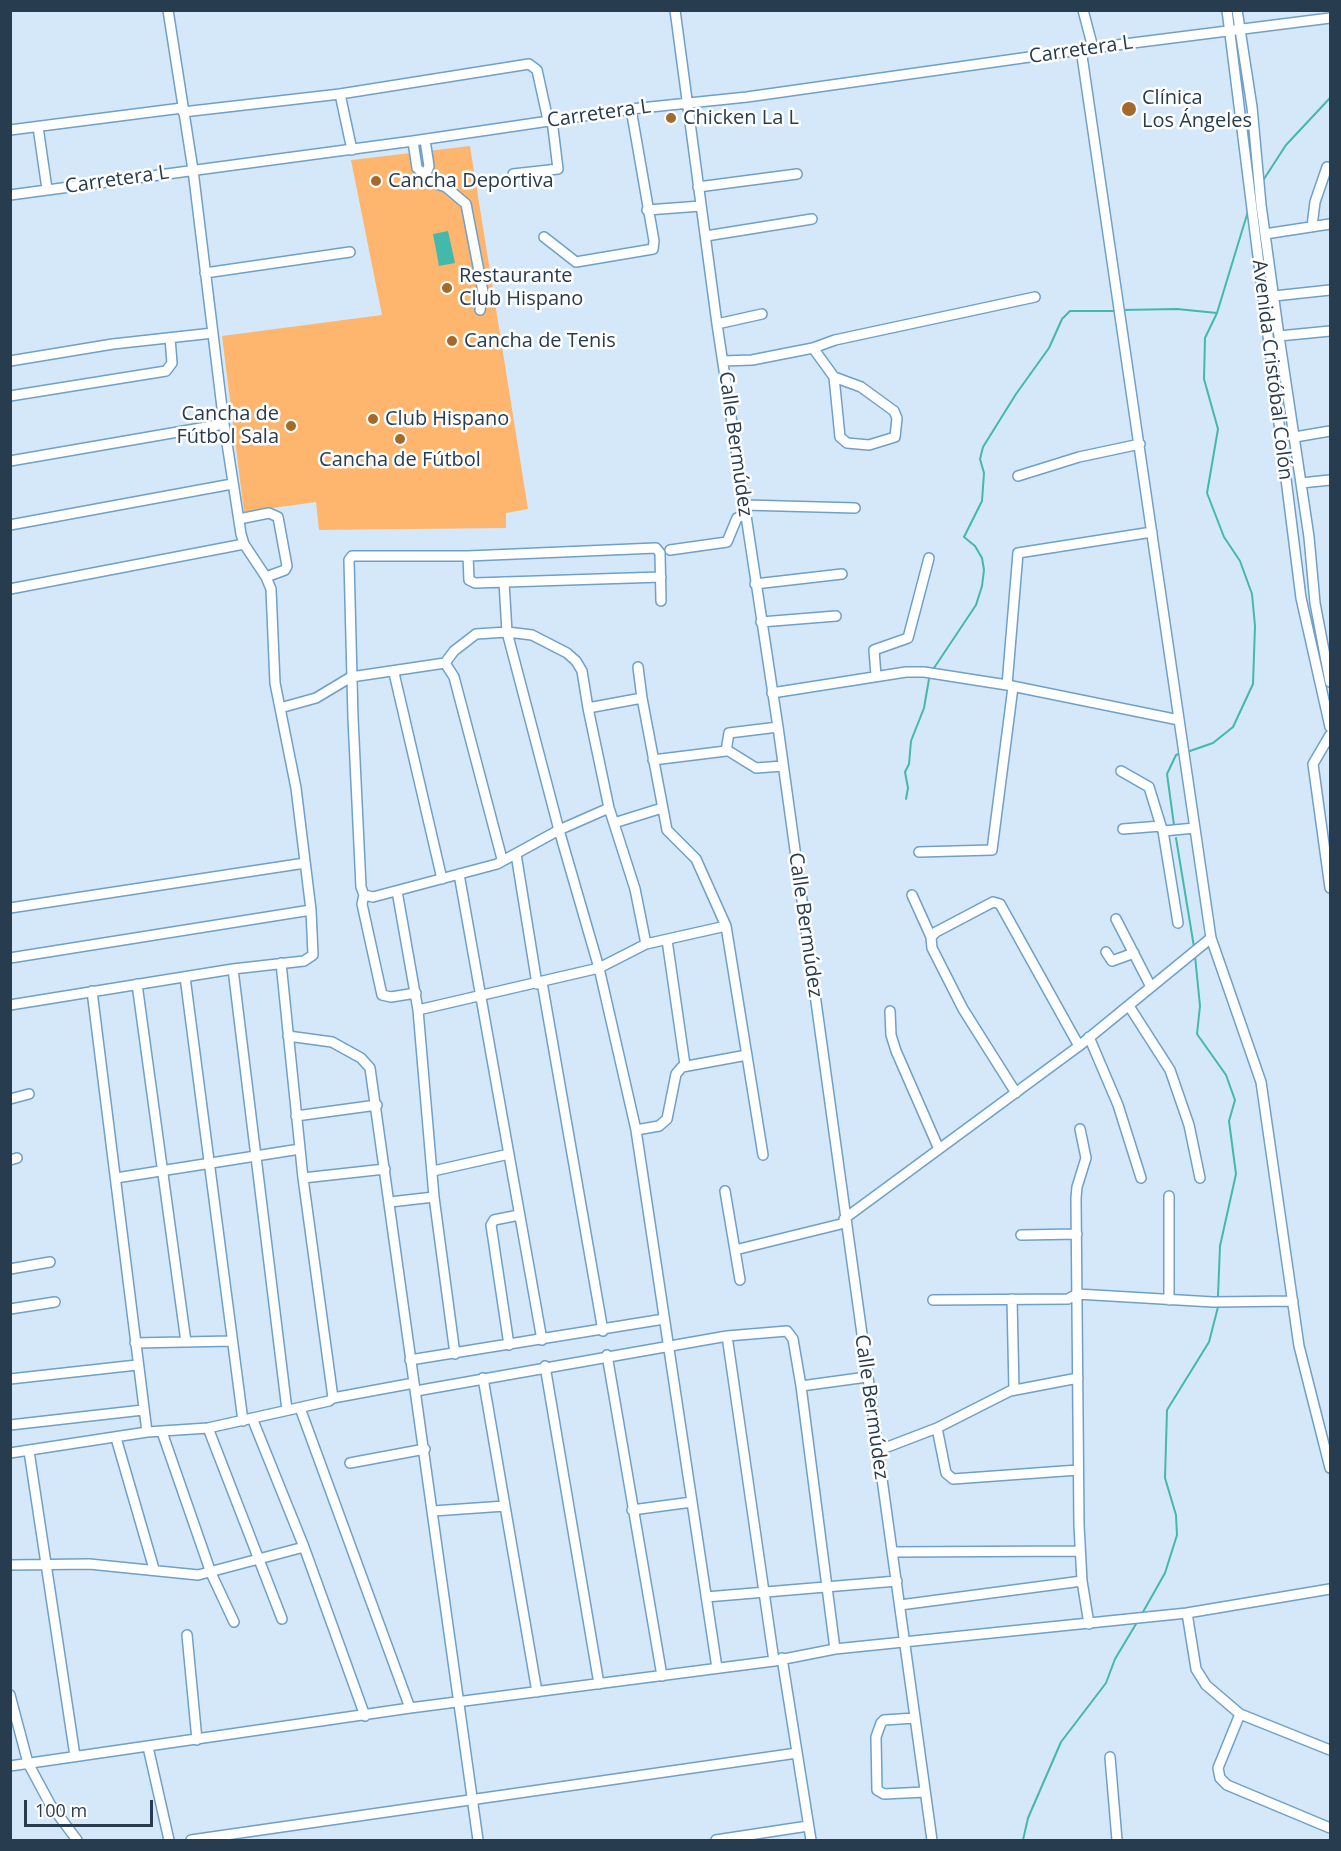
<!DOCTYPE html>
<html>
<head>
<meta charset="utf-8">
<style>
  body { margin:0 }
  #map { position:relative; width:1341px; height:1851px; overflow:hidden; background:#d4e8fa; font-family:"Open Sans",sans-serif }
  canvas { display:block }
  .frame { position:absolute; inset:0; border:12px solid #273c4e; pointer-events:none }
  .scale { position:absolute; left:24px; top:1800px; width:129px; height:27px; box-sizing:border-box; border:3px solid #273c4e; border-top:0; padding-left:8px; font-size:18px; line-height:21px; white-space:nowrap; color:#273c4e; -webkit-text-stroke:4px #fff; paint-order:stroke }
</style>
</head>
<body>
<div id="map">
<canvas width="1341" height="1851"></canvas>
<div class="frame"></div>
<div class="scale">100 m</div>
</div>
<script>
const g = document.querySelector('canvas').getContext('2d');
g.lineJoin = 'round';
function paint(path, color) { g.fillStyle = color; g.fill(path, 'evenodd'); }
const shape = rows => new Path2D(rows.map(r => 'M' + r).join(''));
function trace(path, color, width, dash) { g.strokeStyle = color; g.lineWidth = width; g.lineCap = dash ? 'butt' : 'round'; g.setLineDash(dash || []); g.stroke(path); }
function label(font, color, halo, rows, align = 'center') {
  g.font = font + ' "Open Sans",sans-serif'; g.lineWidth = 5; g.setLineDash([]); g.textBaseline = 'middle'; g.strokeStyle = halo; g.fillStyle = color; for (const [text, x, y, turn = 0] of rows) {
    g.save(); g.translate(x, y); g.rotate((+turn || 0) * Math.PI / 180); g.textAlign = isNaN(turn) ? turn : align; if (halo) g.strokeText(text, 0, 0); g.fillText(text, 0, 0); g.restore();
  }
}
paint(shape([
  [470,146,528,509,506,513,506,528,319,530,316,502,244,512,222,336,382,315,351,160]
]), '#feb66f');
paint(shape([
  [448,231,455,263,439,266,433,234]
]), '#44b8aa');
trace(shape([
  [1262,182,1286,145,1330,98],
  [1121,310,1177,309,1217,313],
  [934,668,976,605,982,586,984,570,982,558,975,546,964,537,982,501,984,473,980,459,983,447,1016,394,1049,348,1062,319,1070,311,1115,311],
  [1187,752,1213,743,1233,727,1253,684,1255,626,1252,594,1240,561,1224,537,1207,493,1218,429,1204,379,1205,338,1217,313,1249,208],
  [906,799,908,788,905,772,909,764,911,741,924,708,929,679],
  [1174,825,1167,774,1176,755,1181,753],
  [1176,838,1194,947],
  [1195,956,1200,1006,1197,1034,1226,1075,1235,1100,1229,1121,1236,1174,1220,1246,1218,1296],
  [1143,1612,1165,1573,1177,1535,1176,1515,1165,1478,1167,1410,1209,1342,1218,1307],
  [1023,1840,1028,1818,1061,1742,1106,1683,1115,1659,1136,1624]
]), '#44b8aa', 2);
const minor = shape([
  [675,10,717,324,778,727,932,1840],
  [1083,10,1093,48],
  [1227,10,1301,598,1330,727],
  [1237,10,1252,107,1261,205,1279,336,1309,537,1315,603,1330,682],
  [1081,49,1211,938,1261,1082,1299,1346,1330,1468],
  [340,94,352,150],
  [183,112,340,94,529,64,537,70,548,120],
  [38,127,47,189],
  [10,130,182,108],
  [425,140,429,166,425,176],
  [413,141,417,168,434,183,446,187,466,204,483,292,480,310],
  [513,174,558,169,552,120],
  [698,187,797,174],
  [10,195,413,141,631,109,747,97,1093,48,1330,18],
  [647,210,701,206],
  [1312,226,1315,202,1327,167],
  [1265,234,1330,224],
  [706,236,812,219],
  [544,237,576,262,653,249,654,241,631,109],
  [205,273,350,252],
  [1274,296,1330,290],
  [717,324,762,314],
  [1279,336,1330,331],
  [813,348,834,377,840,437,847,443,869,445,895,437,897,418,894,411,861,387,834,377],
  [10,361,113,344,213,333],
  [723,361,752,360,813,348,835,340,1035,297],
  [10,396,166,371,172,363,170,338],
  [1295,437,1330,431],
  [10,461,224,424],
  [1018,476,1079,457,1140,444],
  [1301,483,1330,480],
  [745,505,855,508],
  [239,519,269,513,278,517,287,566,285,570,266,577],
  [10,525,232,484],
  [670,550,727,542,737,518,746,514],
  [468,556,469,580,475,583,661,577],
  [504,582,507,632,532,635,567,653,576,661,582,671,588,708,642,698,667,830,696,859,726,926,763,1155],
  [755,584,842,574],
  [10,589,244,544],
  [761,622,836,616],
  [445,663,454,677,502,859],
  [638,667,642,698],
  [394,673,442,879],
  [876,676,874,650,908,638,929,558],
  [1007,685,1018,553,1152,532],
  [772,693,906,672,924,672,1007,685,1179,720],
  [280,708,316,698,351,677,445,663,454,651,476,634,507,632,559,830,599,968,636,1130,717,1668],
  [588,708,609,808,635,889,646,944],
  [1330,735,1313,764,1330,888],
  [727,750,756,768,783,766],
  [653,760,726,751,729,733,778,727],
  [1121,771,1149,787,1161,826],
  [609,808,559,830,497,864,373,897,364,895,361,887,353,718,349,560,352,556,468,556,656,548,660,553,661,601],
  [614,823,662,808],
  [1123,829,1161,826,1163,831],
  [919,852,992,850,1013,687],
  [516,854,537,984],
  [459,874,542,1340],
  [397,891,418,1010,434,1197,455,1354],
  [364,895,362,904,382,995,391,997,416,993],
  [912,895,931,937],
  [10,908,305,863],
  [1116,919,1151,987],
  [1178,923,1163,831,1195,828],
  [667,940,685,1065],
  [1106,952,1112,961,1134,953],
  [10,958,311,910],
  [281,963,303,1178,333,1398],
  [233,969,287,1410],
  [185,977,243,1421],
  [542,982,603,1331],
  [137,984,186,1342],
  [92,991,147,1432],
  [10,1005,233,969,304,961,313,955,311,910,296,788,275,683,271,589,266,577,244,544,241,534,224,424,193,170,168,10],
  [1129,1006,1170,1070,1189,1125,1200,1178],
  [418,1010,599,968,646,944,726,926],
  [890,1011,891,1035,896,1051,938,1147],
  [288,1036,332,1042,361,1058,370,1068,478,1840],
  [1089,1037,1118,1105,1141,1178],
  [1016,1093,963,1009,932,948,931,937,936,932,993,902,1000,904,1079,1046],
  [10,1099,29,1094],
  [296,1116,377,1105],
  [1080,1129,1086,1158,1077,1187,1076,1198,1079,1525,1082,1581,1089,1624],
  [636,1130,659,1126,667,1119,676,1074,682,1067,747,1055],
  [10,1160,17,1158],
  [433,1171,509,1154],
  [116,1178,300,1149],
  [303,1178,385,1169],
  [725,1191,740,1280],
  [1169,1196,1169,1300],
  [390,1202,434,1197],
  [844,1219,1079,1046,1211,938],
  [1021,1235,1077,1234],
  [735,1250,845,1223],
  [10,1269,50,1262],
  [1012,1299,1014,1390],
  [933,1300,1068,1299,1077,1294,1213,1302,1293,1301],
  [10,1309,55,1302],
  [727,1336,774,1661],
  [135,1343,232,1341],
  [509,1345,491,1225,494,1220,519,1215],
  [607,1355,662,1676],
  [410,1360,664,1319],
  [545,1366,599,1684],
  [483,1378,537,1692],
  [10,1379,137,1365],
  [801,1386,867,1377],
  [416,1391,727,1336,787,1331,793,1339,801,1386,835,1649],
  [300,1408,410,1708],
  [252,1418,304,1547,365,1716],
  [10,1425,143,1410],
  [208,1428,282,1619],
  [937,1428,946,1473,953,1479,1078,1470],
  [162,1432,211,1573,234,1622],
  [116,1438,154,1569],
  [29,1451,75,1756],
  [877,1451,937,1428,1010,1391,1078,1378],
  [10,1453,147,1432,208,1428,329,1401,333,1398,414,1383],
  [350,1463,425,1449],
  [632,1510,692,1502],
  [433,1511,505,1506],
  [892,1552,1080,1551],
  [10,1565,89,1564,198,1575,304,1547],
  [706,1597,897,1581],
  [900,1605,1082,1581],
  [1187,1613,1196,1669,1206,1685,1240,1714,1330,1750],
  [187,1635,197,1740],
  [782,1658,811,1840],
  [10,1695,28,1763,50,1804,77,1840],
  [1240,1714,1218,1768,1220,1778,1227,1785,1330,1828],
  [915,1718,884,1720,881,1723,876,1737,877,1790,884,1794,925,1792],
  [148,1747,169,1840],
  [1110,1757,1117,1840],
  [10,1766,410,1708,774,1661,835,1649,1187,1613,1330,1589],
  [191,1840,797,1753],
  [716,1840,808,1826]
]);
trace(minor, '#6ea0c9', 12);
trace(minor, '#fff', 9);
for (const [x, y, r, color] of [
  [1129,109,8,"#a46a2a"],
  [671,118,6,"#a46a2a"],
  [376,181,6,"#a46a2a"],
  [447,288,6,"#a46a2a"],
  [452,341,6,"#a46a2a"],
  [373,419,6,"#a46a2a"],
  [291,426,6,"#a46a2a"],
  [400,439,6,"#a46a2a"]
]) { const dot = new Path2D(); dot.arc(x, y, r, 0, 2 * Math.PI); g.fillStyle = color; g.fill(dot); trace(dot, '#fff', 2); }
label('20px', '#273c4e', '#fff', [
  ["Carretera L",1081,50,-8],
  ["Carretera L",599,114,-8],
  ["Carretera L",117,180,-8],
  ["Avenida Cristóbal Colón",1272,370,83],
  ["Calle Bermúdez",735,444,82],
  ["Calle Bermúdez",805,925,82],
  ["Calle Bermúdez",871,1407,82]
]);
label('20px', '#273c4e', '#fff', [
  ["Clínica",1142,98],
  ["Los Ángeles",1142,121],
  ["Chicken La L",683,118],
  ["Cancha Deportiva",388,181],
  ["Restaurante",459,276],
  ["Club Hispano",459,299],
  ["Cancha de Tenis",464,341],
  ["Cancha de",279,414,"right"],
  ["Fútbol Sala",279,437,"right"],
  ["Club Hispano",385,419],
  ["Cancha de Fútbol",400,460,"center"]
], 'left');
</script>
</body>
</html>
